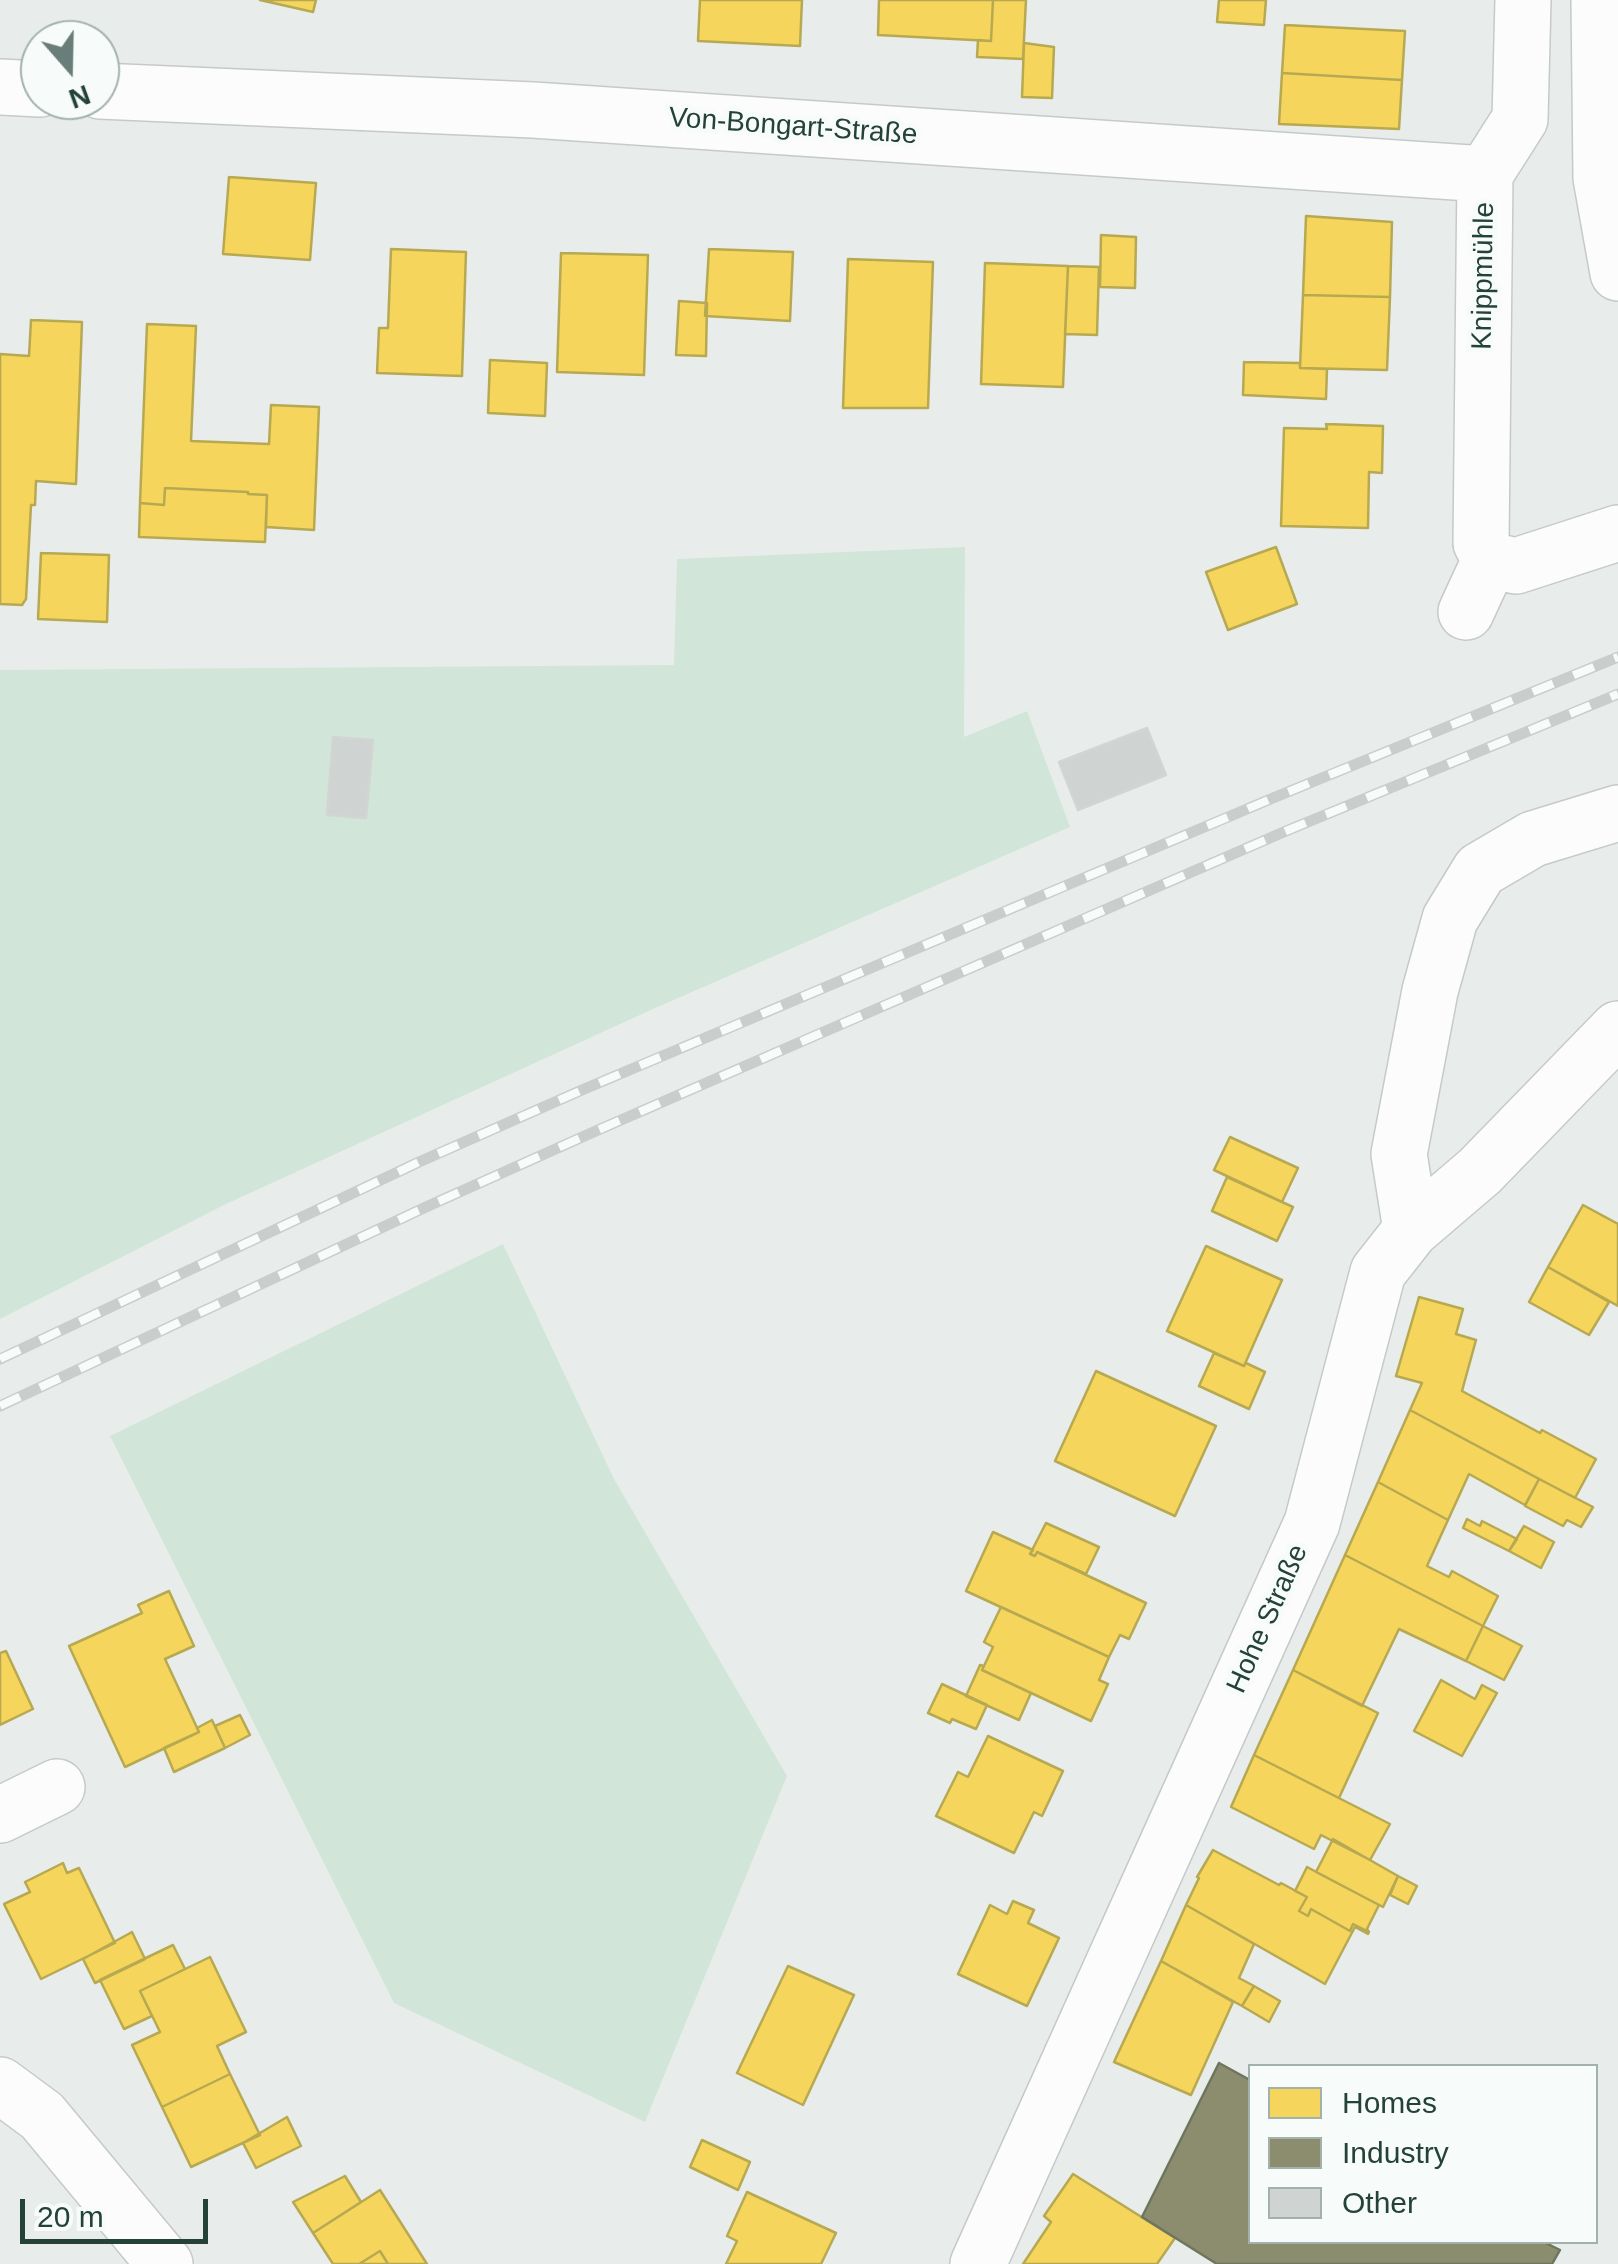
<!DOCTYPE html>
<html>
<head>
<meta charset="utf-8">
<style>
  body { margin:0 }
  #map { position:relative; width:1618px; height:2264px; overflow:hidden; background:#e8edeb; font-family:Arial,sans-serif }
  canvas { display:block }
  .legend { position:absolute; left:1248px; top:2064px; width:350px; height:180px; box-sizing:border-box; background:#f7fbf9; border:2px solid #a3b1ad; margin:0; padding:12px 18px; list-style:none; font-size:30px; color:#24423a }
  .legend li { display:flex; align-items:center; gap:20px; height:50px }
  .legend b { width:50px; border:2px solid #a3b1ad }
  .north { position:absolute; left:20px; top:20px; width:100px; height:100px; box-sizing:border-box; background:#f7fbf9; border:2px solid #a3b1ad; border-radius:50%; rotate:160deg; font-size:28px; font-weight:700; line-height:40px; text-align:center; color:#24423a }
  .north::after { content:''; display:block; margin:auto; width:35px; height:45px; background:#697e78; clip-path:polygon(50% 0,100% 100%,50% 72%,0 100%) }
  .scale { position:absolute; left:20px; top:2199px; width:188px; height:45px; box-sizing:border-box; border:5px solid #24423a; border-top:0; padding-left:12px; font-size:30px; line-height:35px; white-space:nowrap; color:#24423a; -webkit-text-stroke:8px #f7fbf9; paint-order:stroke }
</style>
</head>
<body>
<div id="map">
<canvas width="1618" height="2264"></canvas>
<ul class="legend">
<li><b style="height:28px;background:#f6d55c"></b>Homes</li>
<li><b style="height:28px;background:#8c8c6e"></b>Industry</li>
<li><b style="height:28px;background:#cfd4d2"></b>Other</li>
</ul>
<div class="north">N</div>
<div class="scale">20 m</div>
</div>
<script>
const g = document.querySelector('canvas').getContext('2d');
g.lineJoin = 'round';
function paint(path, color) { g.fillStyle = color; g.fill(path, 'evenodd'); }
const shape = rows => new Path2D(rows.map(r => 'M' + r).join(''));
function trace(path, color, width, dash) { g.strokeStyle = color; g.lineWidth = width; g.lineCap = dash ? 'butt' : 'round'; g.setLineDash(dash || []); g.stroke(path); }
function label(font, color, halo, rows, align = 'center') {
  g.font = font + ' Arial,sans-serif'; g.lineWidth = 10; g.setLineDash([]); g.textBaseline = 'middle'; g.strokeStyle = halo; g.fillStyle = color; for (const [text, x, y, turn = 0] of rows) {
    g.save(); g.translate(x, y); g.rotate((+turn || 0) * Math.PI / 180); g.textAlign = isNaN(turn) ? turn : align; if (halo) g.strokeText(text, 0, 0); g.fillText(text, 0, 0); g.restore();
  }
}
paint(shape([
  [965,547,964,737,1027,711,1070,827,653,1009,226,1204,0,1319,0,670,674,665,677,559],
  [503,1244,614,1479,787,1776,645,2122,394,2003,110,1436]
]), '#d1e6d8');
const homes = shape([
  [260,0,316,0,313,12,260,0],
  [700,0,802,0,800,46,698,41,700,0],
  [879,0,993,0,991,41,878,35,879,0],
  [993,0,1026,0,1023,59,977,57,978,40,991,41,993,0],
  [1219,0,1266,0,1264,25,1217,22,1219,0],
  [1285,25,1405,31,1402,80,1282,73,1285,25],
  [1024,43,1054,47,1052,98,1022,97,1024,43],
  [1282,73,1402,80,1399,129,1279,124,1282,73],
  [229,177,316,183,310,260,223,254,229,177],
  [1306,216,1392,222,1390,297,1303,295,1306,216],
  [1101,235,1136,237,1135,288,1100,287,1101,235],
  [391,249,466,252,462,376,377,373,379,328,388,328,391,249],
  [709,249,793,252,790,321,705,316,709,249],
  [561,253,648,255,644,375,557,372,561,253],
  [848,259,933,262,928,408,843,408,848,259],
  [985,263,1068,266,1063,387,981,384,985,263],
  [1068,266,1099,267,1097,335,1065,334,1068,266],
  [1303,295,1390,297,1387,370,1300,368,1303,295],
  [679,301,707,303,706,356,676,355,679,301],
  [31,320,82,322,76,484,36,481,35,505,31,505,26,599,22,605,0,604,0,354,29,356,31,320],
  [147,324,196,326,191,441,269,444,271,405,319,407,314,530,266,527,267,495,248,494,248,492,165,488,164,505,140,503,147,324],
  [490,360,547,363,545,416,488,413,490,360],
  [1244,362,1300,363,1300,368,1327,369,1326,399,1243,395,1244,362],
  [1326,424,1383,426,1382,473,1369,472,1368,528,1281,526,1284,428,1327,429,1326,424],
  [165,488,248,492,248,494,267,495,265,542,139,537,140,503,164,505,165,488],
  [1276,547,1297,604,1228,630,1206,572,1276,547],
  [41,553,109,555,107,622,38,619,41,553],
  [1230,1137,1298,1168,1282,1202,1214,1170,1230,1137],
  [1227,1177,1293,1207,1277,1241,1212,1211,1227,1177],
  [1583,1205,1618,1224,1618,1306,1548,1267,1583,1205],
  [1206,1246,1282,1280,1244,1366,1167,1331,1206,1246],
  [1548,1267,1609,1302,1589,1335,1529,1302,1548,1267],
  [1419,1297,1463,1309,1456,1334,1476,1340,1462,1391,1540,1433,1542,1430,1596,1459,1575,1498,1410,1410,1422,1383,1396,1376,1419,1297],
  [1214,1353,1244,1366,1246,1363,1265,1372,1249,1409,1199,1386,1214,1353],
  [1096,1371,1216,1426,1175,1516,1055,1461,1096,1371],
  [1410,1410,1539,1479,1525,1505,1469,1474,1448,1520,1378,1482,1410,1410],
  [1539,1479,1593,1507,1581,1527,1567,1520,1563,1526,1525,1506,1539,1479],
  [1378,1482,1448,1520,1427,1566,1449,1577,1452,1571,1498,1596,1483,1626,1345,1555,1378,1482],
  [1467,1519,1480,1526,1482,1521,1517,1539,1509,1551,1463,1528,1467,1519],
  [1046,1523,1099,1547,1086,1574,1037,1552,1035,1556,1030,1554,1046,1523],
  [1524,1526,1554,1542,1541,1568,1509,1551,1524,1526],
  [993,1532,1033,1550,1030,1554,1035,1556,1037,1552,1146,1603,1129,1639,1120,1635,1109,1657,966,1591,993,1532],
  [1345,1555,1483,1626,1466,1661,1399,1629,1362,1706,1293,1670,1345,1555],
  [169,1591,194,1646,165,1659,199,1732,125,1767,69,1646,142,1613,138,1605,169,1591],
  [1001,1607,1109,1657,1099,1680,1108,1684,1091,1721,982,1670,993,1647,984,1642,1001,1607],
  [1483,1626,1522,1646,1504,1680,1466,1661,1483,1626],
  [6,1651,33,1709,0,1725,0,1653,6,1651],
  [980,1665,984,1666,982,1670,1031,1693,1019,1720,966,1696,980,1665],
  [1293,1670,1378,1713,1339,1798,1254,1755,1293,1670],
  [1441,1680,1475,1699,1482,1685,1497,1693,1462,1756,1414,1731,1441,1680],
  [942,1684,987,1705,976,1729,952,1719,950,1723,928,1713,942,1684],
  [240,1715,250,1735,225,1748,215,1726,240,1715],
  [212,1720,225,1748,174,1772,164,1748,199,1732,197,1728,212,1720],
  [988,1736,1063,1771,1042,1816,1034,1812,1014,1853,936,1816,958,1772,968,1777,988,1736],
  [1254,1755,1390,1824,1370,1860,1321,1835,1314,1849,1231,1807,1254,1755],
  [1333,1839,1398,1876,1383,1907,1316,1872,1333,1839],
  [1213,1850,1279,1885,1281,1883,1307,1897,1299,1911,1308,1916,1311,1909,1350,1931,1353,1924,1369,1932,1368,1934,1355,1927,1325,1984,1186,1905,1199,1878,1197,1877,1213,1850],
  [63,1863,67,1873,79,1868,115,1943,41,1979,4,1904,30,1892,25,1882,63,1863],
  [1307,1867,1379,1905,1367,1929,1369,1932,1353,1924,1350,1931,1311,1909,1308,1916,1299,1911,1307,1897,1295,1891,1307,1867],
  [1398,1876,1417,1886,1408,1904,1390,1895,1398,1876],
  [1013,1901,1034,1910,1028,1923,1059,1938,1027,2006,958,1974,990,1905,1007,1914,1013,1901],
  [1186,1905,1254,1944,1239,1978,1254,1986,1242,2006,1161,1961,1186,1905],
  [132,1932,145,1959,95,1983,83,1959,132,1932],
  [173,1945,185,1969,140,1991,152,2016,124,2029,100,1980,173,1945],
  [210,1957,246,2032,217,2046,230,2074,162,2107,132,2045,160,2032,140,1991,210,1957],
  [1161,1961,1233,2002,1191,2095,1114,2062,1161,1961],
  [788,1966,854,1995,803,2105,737,2073,788,1966],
  [1254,1986,1280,2001,1269,2022,1242,2006,1254,1986],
  [230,2074,260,2135,191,2167,162,2107,230,2074],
  [287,2117,301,2146,256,2168,243,2143,287,2117],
  [702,2140,750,2162,738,2190,690,2167,702,2140],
  [1073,2174,1175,2238,1157,2264,1023,2264,1051,2222,1044,2216,1073,2174],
  [345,2176,361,2202,313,2233,293,2202,345,2176],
  [380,2190,427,2264,388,2264,380,2251,359,2264,333,2264,313,2233,380,2190],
  [747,2192,836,2233,821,2264,726,2264,737,2241,727,2236,747,2192],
  [380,2251,388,2264,359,2264,380,2251]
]);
paint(homes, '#f6d55c');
trace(homes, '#b7a952', 2.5);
const industry = shape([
  [1219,2063,1250,2080,1250,2242,1544,2242,1560,2250,1552,2264,1217,2264,1142,2217,1219,2063]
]);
paint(industry, '#8c8c6e');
trace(industry, '#6d765e', 2.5);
const building = shape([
  [1147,728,1166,775,1078,810,1059,762,1147,728],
  [333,737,373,740,366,818,327,815,333,737]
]);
paint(building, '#cfd4d2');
trace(building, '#d1d6d4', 2.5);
const minor = shape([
  [1599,0,1601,178,1618,273],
  [0,87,40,89],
  [100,91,533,110,1485,174],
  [1490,560,1481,543,1485,174,1520,119,1523,0],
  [1490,560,1516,566,1618,533],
  [1466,612,1490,560],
  [1411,1230,1399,1154,1430,991,1450,919,1480,870,1533,839,1618,813],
  [0,1815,57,1787],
  [0,2085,42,2116,165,2264],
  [978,2264,1312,1523,1378,1272,1411,1230,1480,1171,1618,1029]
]);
trace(minor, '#c5cac8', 58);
trace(minor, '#fcfcfc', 55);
const rail = shape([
  [0,1359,419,1162,582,1090,1273,798,1618,657],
  [0,1406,426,1207,598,1130,1286,831,1618,694]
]);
trace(rail, '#c9cdcc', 11);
trace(rail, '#f7fbf9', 8, [22]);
label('28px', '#24423a', '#f7fbf9', [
  ["Von-Bongart-Straße",793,127,4],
  ["Knippmühle",1484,276,-89],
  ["Hohe Straße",1268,1619,-66]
]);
</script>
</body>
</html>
